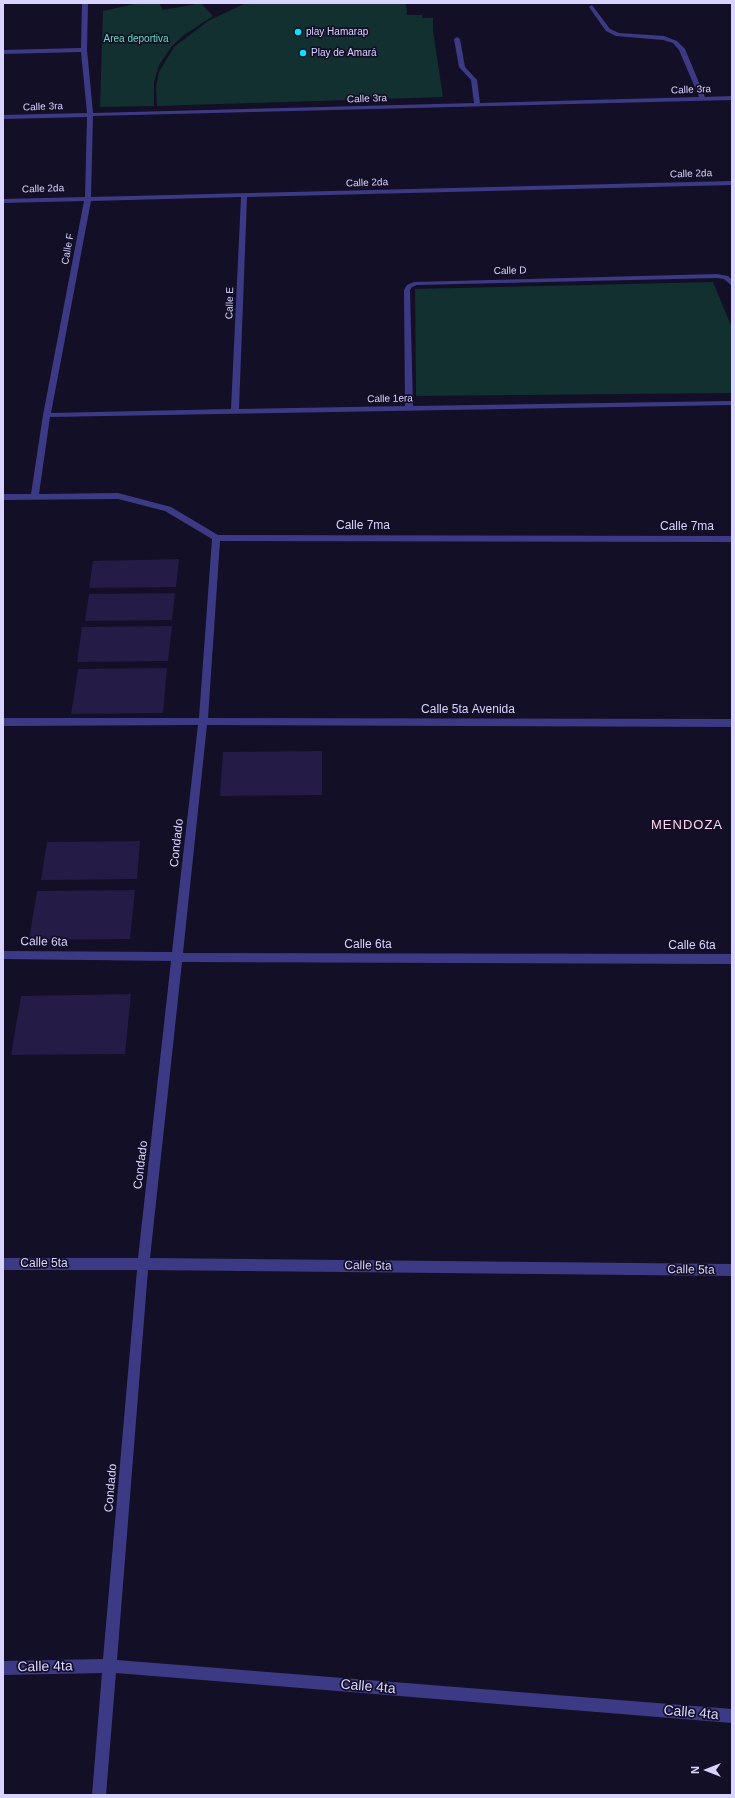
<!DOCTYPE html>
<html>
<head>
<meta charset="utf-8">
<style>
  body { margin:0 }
  #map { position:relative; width:735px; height:1798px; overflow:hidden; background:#130f26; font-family:Helvetica,sans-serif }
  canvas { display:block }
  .frame { position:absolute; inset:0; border:4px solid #d9d4ff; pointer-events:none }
  .north { position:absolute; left:687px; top:1750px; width:40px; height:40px; -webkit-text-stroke:3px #130f26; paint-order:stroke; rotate:270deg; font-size:11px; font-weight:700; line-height:16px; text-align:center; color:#d9d4ff }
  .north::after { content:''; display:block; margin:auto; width:14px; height:18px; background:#d9d4ff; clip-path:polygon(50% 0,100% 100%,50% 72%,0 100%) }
</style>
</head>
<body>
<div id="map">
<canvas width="735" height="1798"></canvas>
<div class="frame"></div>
<div class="north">N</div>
</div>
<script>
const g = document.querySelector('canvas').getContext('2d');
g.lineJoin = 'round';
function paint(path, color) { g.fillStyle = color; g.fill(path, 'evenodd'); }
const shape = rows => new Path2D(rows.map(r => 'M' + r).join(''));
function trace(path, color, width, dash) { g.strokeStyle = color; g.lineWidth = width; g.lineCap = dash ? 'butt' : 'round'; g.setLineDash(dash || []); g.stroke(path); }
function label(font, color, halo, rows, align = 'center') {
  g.font = font + ' Helvetica,sans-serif'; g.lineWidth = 3.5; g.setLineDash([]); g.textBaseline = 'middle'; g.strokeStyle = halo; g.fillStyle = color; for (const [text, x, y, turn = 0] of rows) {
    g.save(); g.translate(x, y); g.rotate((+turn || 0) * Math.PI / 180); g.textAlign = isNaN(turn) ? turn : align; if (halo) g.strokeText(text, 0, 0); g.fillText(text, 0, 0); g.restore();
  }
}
paint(shape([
  [139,3,159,3,163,10,201,3,213,16,184,35,172,46,159,65,154,82,154,106,100,107,103,11],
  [246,3,406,3,407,15,422,15,422,18,433,18,433,31,443,97,157,106,156,87,159,72,174,47,208,21],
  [713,282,732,328,732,393,416,396,415,289]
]), '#12302f');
paint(shape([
  [179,559,176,587,89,588,93,561],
  [175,593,172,620,85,621,89,594],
  [172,626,168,661,77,662,82,627],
  [167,668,163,713,71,714,78,669],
  [322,751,322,795,220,796,223,752],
  [140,841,137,879,41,880,47,842],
  [135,890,130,939,29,940,37,891],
  [131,994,125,1054,11,1055,21,996]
]), '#241b47');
paint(shape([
  [82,3,88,3,87,50,93,113,474,103,471,80,459,67,454,39,457,37,460,39,465,67,477,80,480,103,699,97,679,50,673,43,663,40,616,36,606,31,589,7,592,5,610,29,619,33,664,36,677,41,685,49,705,97,732,96,732,100,93,116,91,197,732,181,732,185,247,197,239,409,405,406,404,290,407,285,414,282,717,274,728,276,732,280,732,286,724,279,717,278,417,285,412,287,410,290,413,406,732,401,732,405,50,417,39,494,118,493,171,507,218,535,732,536,732,542,220,541,208,718,732,719,732,727,207,725,183,953,732,954,732,964,182,962,150,1258,732,1264,732,1276,148,1270,117,1660,732,1709,732,1723,116,1673,106,1795,92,1795,102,1673,3,1675,3,1661,103,1659,137,1270,3,1270,3,1258,138,1258,171,961,3,959,3,951,172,952,198,725,3,726,3,718,199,718,212,539,165,511,118,499,3,500,3,494,31,494,43,415,84,201,3,203,3,199,85,197,87,117,3,119,3,115,87,113,81,52,3,54,3,50,81,48,82,3],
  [241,197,231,409,51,413,91,201,241,197]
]), '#3d3a85');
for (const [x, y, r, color] of [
  [298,32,4,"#00e5ff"],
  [303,53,4,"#00e5ff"]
]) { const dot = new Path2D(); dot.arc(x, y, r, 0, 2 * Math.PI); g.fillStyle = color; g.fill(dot); trace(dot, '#130f26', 1.5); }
label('10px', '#d9d4ff', '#130f26', [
  ["play Hamarap",306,32],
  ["Play de Amará",311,53]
], 'left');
label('10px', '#5fe0c0', '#130f26', [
  ["Area deportiva",136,39]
]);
label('10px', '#d9d4ff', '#130f26', [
  ["Calle 3ra",691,90,-2],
  ["Calle 3ra",367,99,-2],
  ["Calle 3ra",43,107,-2],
  ["Calle 2da",691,174,-2],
  ["Calle 2da",367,183,-2],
  ["Calle 2da",43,189,-2],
  ["Calle F",68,249,-80],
  ["Calle D",510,271,-1],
  ["Calle E",230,303,-88],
  ["Calle 1era",390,399,-1]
]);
label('12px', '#d9d4ff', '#130f26', [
  ["Calle 7ma",363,526],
  ["Calle 7ma",687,527],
  ["Calle 5ta Avenida",468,710],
  ["Condado",177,843,-84],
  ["Calle 6ta",44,942,1],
  ["Calle 6ta",368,945],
  ["Calle 6ta",692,946],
  ["Condado",141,1165,-83],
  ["Calle 5ta",44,1264],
  ["Calle 5ta",368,1266,1],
  ["Calle 5ta",691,1270,1],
  ["Condado",111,1488,-85]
]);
g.letterSpacing = '1px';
label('13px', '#ffd6f0', '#130f26', [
  ["MENDOZA",687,825]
]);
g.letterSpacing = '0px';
label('14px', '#d9d4ff', '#130f26', [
  ["Calle 4ta",45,1667,-1],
  ["Calle 4ta",368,1687,5],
  ["Calle 4ta",691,1713,5]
]);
</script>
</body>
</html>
